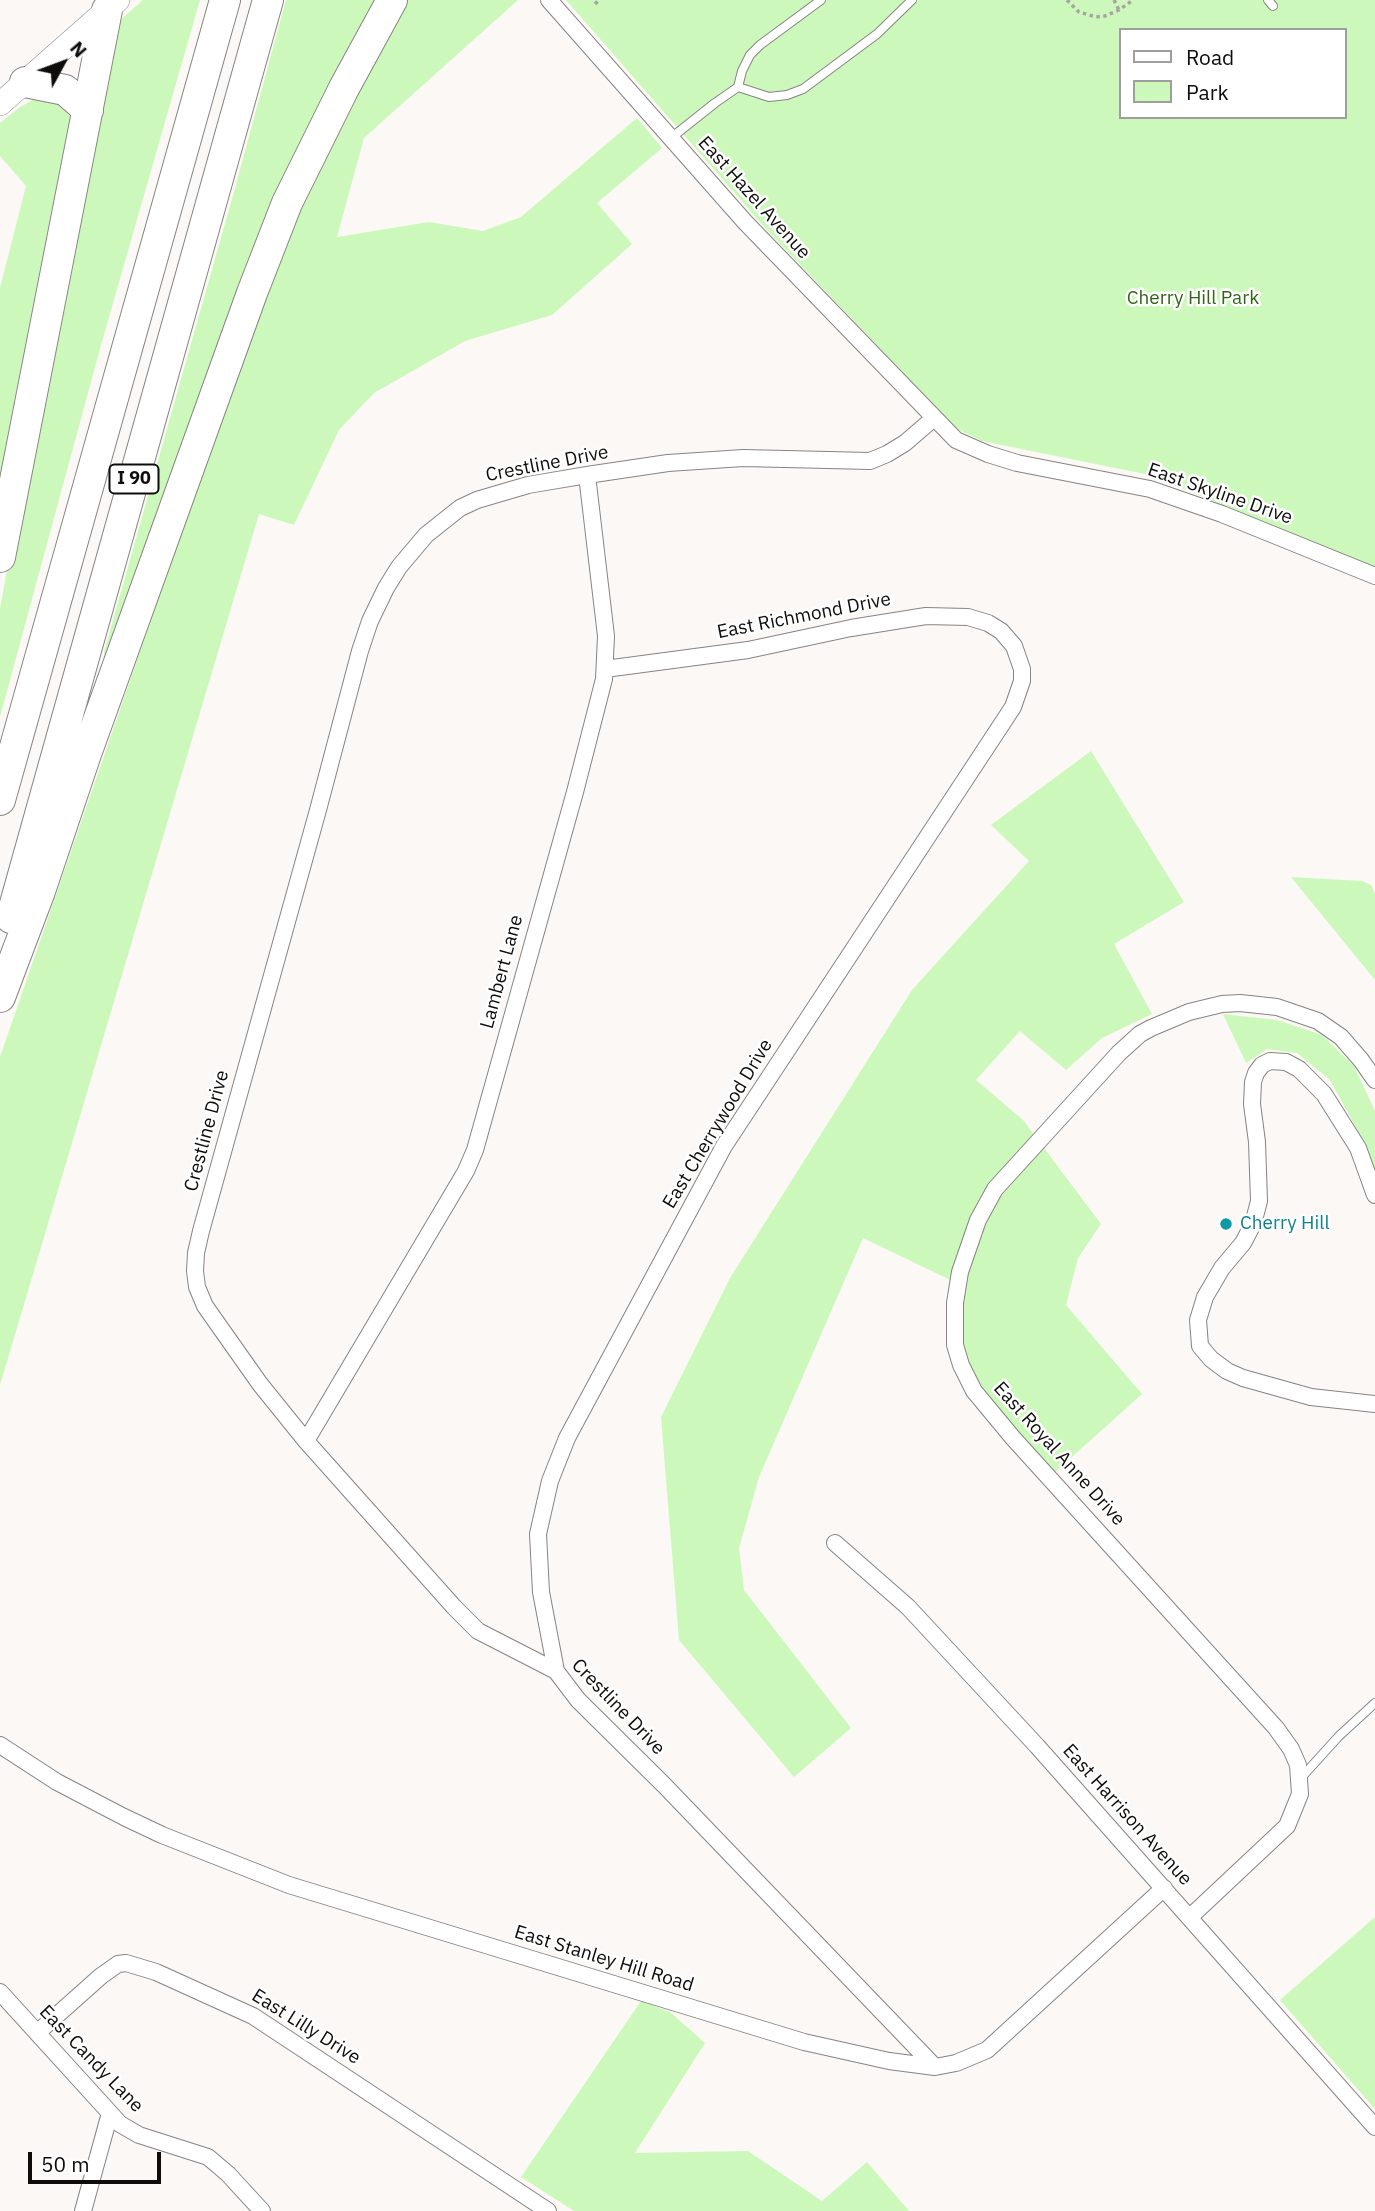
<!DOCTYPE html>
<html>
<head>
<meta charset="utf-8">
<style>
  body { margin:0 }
  #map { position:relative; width:1375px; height:2211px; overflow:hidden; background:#fbf8f5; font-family:"IBM Plex Sans",sans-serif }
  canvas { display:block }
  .legend { position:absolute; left:1119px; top:28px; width:228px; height:91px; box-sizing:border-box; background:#fff; border:2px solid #9f9e9e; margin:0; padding:9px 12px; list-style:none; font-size:21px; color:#0e0d0c }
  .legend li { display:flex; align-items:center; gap:14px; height:35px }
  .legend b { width:35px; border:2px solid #9f9e9e }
  .north { position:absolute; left:28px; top:28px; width:70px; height:70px; -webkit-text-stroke:5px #fff; paint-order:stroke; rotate:49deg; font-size:19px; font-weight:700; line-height:28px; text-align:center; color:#0e0d0c }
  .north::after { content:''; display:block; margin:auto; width:24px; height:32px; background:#0e0d0c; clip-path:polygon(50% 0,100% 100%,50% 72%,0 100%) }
  .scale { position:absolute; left:28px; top:2152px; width:133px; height:32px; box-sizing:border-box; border:4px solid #0e0d0c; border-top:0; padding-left:9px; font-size:21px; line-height:24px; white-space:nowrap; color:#0e0d0c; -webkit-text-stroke:5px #fff; paint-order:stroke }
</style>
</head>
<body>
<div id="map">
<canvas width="1375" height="2211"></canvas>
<ul class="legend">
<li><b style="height:9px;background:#fff"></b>Road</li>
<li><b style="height:19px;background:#cdf8bb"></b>Park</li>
</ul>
<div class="north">N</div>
<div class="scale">50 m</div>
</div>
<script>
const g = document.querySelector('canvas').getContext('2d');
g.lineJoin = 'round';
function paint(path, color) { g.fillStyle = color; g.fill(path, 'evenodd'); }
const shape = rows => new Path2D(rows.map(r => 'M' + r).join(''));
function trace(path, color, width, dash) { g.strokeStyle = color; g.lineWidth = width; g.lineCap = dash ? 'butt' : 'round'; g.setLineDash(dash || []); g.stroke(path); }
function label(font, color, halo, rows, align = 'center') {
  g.font = font + ' "IBM Plex Sans",sans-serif'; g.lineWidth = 5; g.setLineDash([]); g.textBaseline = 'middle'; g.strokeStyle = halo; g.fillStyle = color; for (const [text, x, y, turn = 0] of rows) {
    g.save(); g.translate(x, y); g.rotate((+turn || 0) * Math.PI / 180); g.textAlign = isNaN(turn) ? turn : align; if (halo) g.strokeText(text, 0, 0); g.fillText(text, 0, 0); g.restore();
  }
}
paint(shape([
  [143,0,200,0,101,345,0,717,0,609,27,459,119,21],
  [286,0,380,0,104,671,104,652,235,188],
  [402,0,518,0,364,138,337,237,429,222,483,231,521,217,637,118,662,148,597,203,632,244,552,315,465,341,374,393,339,430,294,525,259,514,0,1385,0,1057,269,278,340,121],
  [566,0,1375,0,1375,568,1150,475,982,441,957,429,766,229],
  [1121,30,1345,30,1345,117,1121,117],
  [42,95,57,97,74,116,0,503,0,288,26,186,0,156,0,123,20,107],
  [1091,751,1184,902,1114,944,1152,1014,1102,1038,1066,1070,1020,1031,976,1080,1023,1120,1101,1224,1078,1258,1066,1305,1142,1394,1054,1473,980,1392,968,1366,958,1312,963,1286,863,1238,759,1477,739,1548,744,1590,851,1728,794,1777,679,1640,661,1417,730,1278,912,990,1029,861,991,825],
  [1291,877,1362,881,1371,885,1375,894,1375,980],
  [1223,1014,1277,1020,1322,1035,1354,1066,1375,1111,1375,1169,1364,1142,1330,1080,1297,1053,1267,1049,1246,1063],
  [1375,1917,1375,2109,1280,2000],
  [641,2001,670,2012,705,2043,635,2153,748,2151,822,2201,867,2162,909,2211,574,2211,521,2177]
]), '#cdf8bb');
const lane = shape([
  [821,0,760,45,750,55,742,71,738,87,769,97,787,95,803,89,877,34,912,0],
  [1268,0,1273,6],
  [671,138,715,103,738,87],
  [1300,1779,1339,1736,1375,1703]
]);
const street = shape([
  [549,0,745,222,956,440,988,454,1017,463,1150,489,1222,514,1375,576],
  [934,418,905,443,887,454,870,461,743,458,668,463,587,475,528,485,477,500,460,508,426,535,399,567,386,588,370,621,360,651,318,810,201,1231,196,1253,195,1271,197,1287,205,1306,260,1384,306,1441,454,1607,478,1631,556,1671,578,1700,664,1785,935,2067],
  [1375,1195,1358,1148,1324,1094,1299,1069,1286,1062,1270,1061,1262,1065,1256,1073,1253,1082,1252,1104,1257,1142,1259,1201,1253,1224,1243,1243,1222,1268,1205,1297,1198,1320,1200,1346,1211,1359,1227,1371,1243,1378,1311,1397,1375,1404],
  [306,1441,466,1171,475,1150,575,792,604,679,606,636,587,475],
  [835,1543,908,1607,1037,1746,1375,2127],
  [556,1671,541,1592,538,1534,550,1481,567,1438,724,1146,1013,707,1022,681,1022,669,1014,646,1001,631,988,623,968,617,926,616,851,628,748,650,605,669],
  [0,1745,57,1782,124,1817,162,1835,289,1885,804,2042,889,2061,935,2067,956,2063,987,2050,1164,1888],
  [1190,1917,1287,1826,1300,1794,1298,1765,1291,1749,1276,1728,1013,1438,974,1391,961,1365,955,1345,955,1303,960,1272,978,1220,995,1189,1119,1053,1140,1034,1151,1028,1189,1012,1222,1004,1240,1003,1277,1007,1318,1021,1341,1037,1361,1060,1375,1080],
  [0,1992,120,2124,139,2135,208,2157,228,2174,262,2211],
  [37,2033,101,1976,118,1964,126,1963,156,1972,253,2016,548,2211],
  [83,2211,110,2113]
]);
const secondary = shape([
  [0,104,118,0]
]);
const highway = shape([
  [25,82,65,90,88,110],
  [0,557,107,10],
  [0,800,225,0],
  [11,918,268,0],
  [0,997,40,891,86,754,252,293,287,203,344,88,392,0]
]);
trace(lane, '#878482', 10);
trace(street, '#878482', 18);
trace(secondary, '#878482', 24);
trace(highway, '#878482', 32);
trace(shape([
  [1067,0,1079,12,1096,17,1105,16,1119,10,1133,0],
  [1114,0,1119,10],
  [595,4,599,0]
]), '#a7a5a2', 3.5, [3.5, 3.5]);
trace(lane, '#fff', 8);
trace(street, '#fff', 16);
trace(secondary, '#fff', 23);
trace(highway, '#fff', 30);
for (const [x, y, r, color] of [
  [1226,1224,7,"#0f9aa8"]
]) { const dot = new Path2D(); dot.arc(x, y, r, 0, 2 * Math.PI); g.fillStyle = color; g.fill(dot); trace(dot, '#fff', 2.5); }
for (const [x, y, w] of [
  [134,479,49]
]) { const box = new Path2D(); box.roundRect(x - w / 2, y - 14.5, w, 29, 5); g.fillStyle = '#fff'; g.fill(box); trace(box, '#0e0d0c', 2); }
label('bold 18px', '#0e0d0c', null, [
  ["I 90",134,479]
]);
label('19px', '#0e0d0c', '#fff', [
  ["East Hazel Avenue",754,198,48],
  ["Crestline Drive",547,464,-11],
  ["East Skyline Drive",1220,494,19],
  ["East Richmond Drive",804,616,-11],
  ["Lambert Lane",502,972,-75],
  ["East Cherrywood Drive",718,1124,-59],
  ["Crestline Drive",207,1131,-75],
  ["East Royal Anne Drive",1059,1454,48],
  ["Crestline Drive",618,1707,46],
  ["East Harrison Avenue",1127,1815,48],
  ["East Stanley Hill Road",604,1959,17],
  ["East Lilly Drive",306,2027,32],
  ["East Candy Lane",91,2059,46]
]);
label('19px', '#336418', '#fff', [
  ["Cherry Hill Park",1193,299]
]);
label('19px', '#0d838f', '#fff', [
  ["Cherry Hill",1240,1224]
], 'left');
</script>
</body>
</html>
